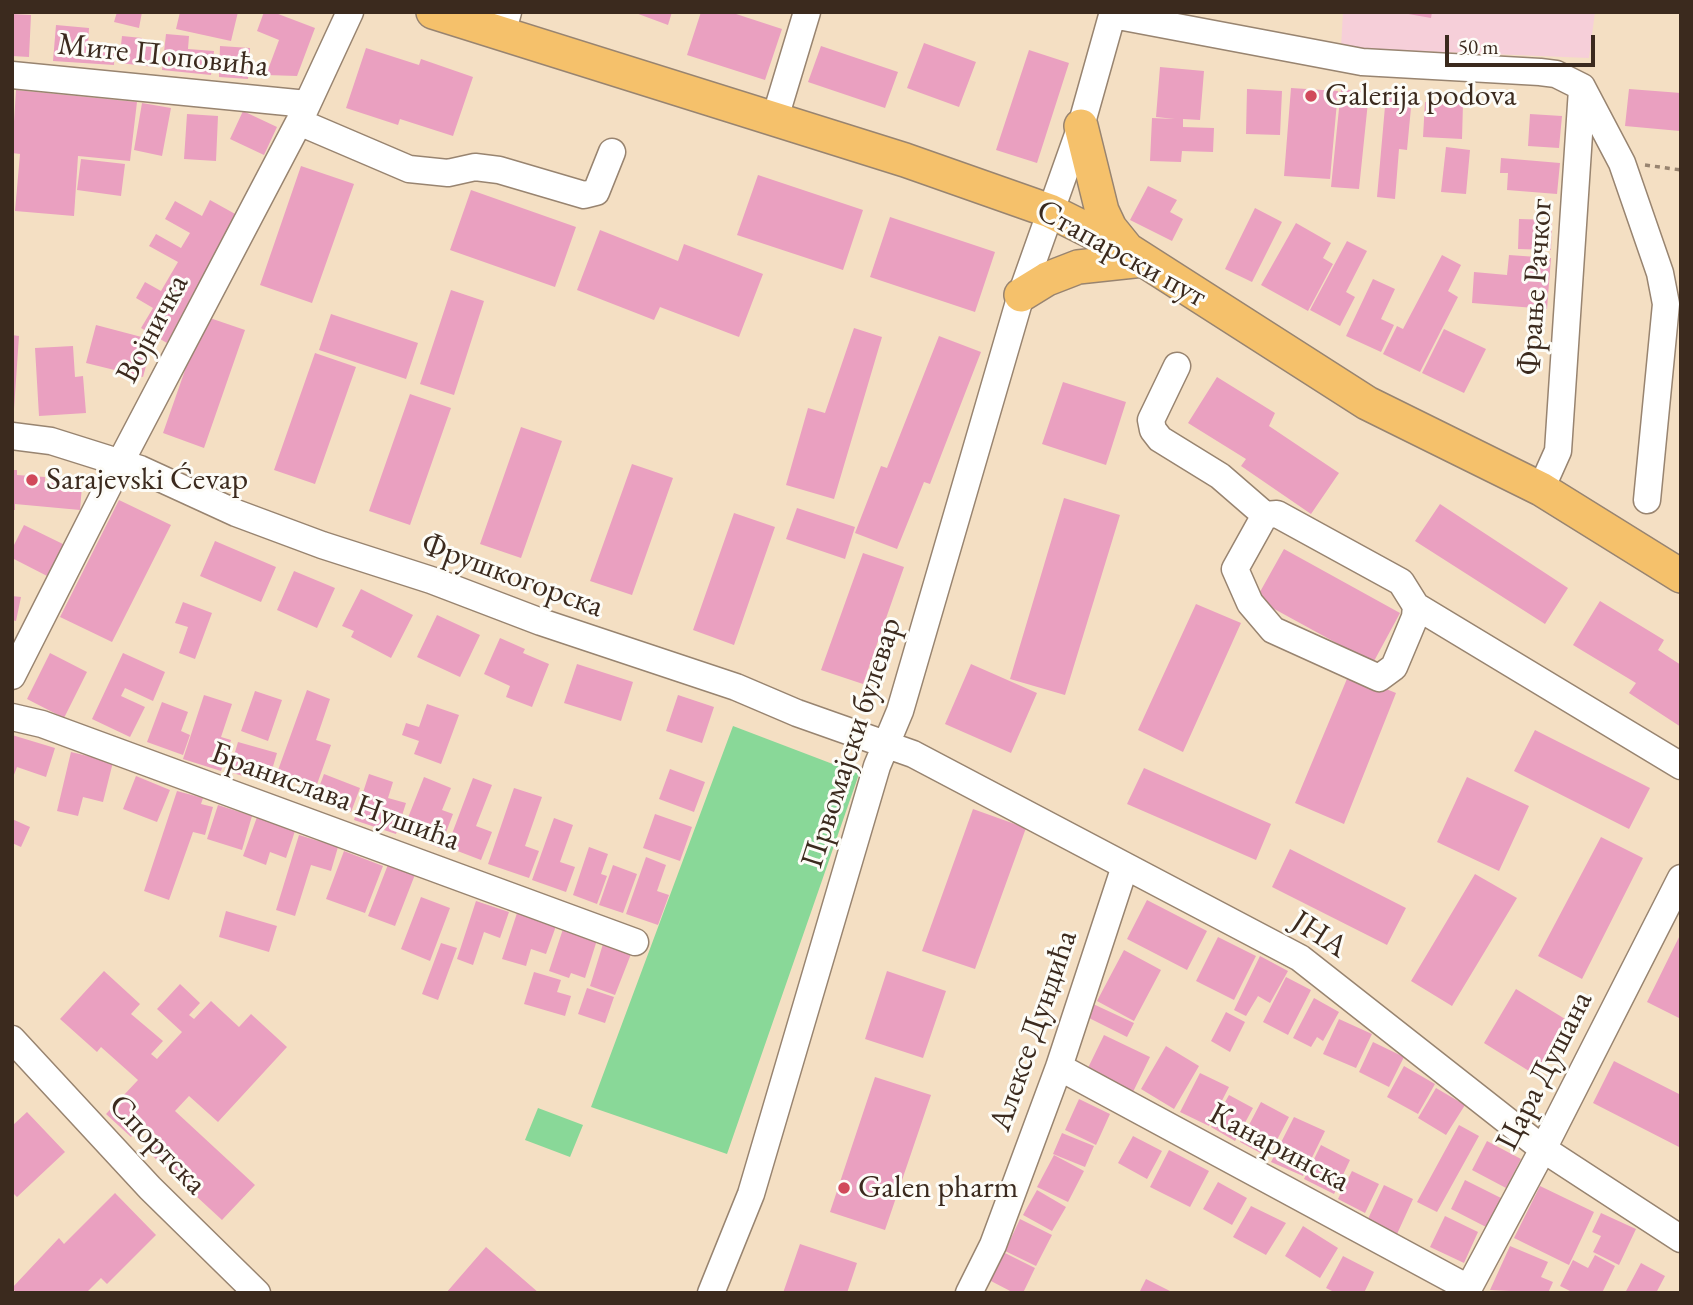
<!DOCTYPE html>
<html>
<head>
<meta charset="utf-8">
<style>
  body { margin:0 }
  #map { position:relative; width:1693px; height:1305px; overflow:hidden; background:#f4dfc3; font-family:"EB Garamond",serif }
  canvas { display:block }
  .frame { position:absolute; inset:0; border:14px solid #3b2a1e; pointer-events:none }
  .scale { position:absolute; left:1445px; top:35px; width:150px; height:32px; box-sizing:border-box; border:4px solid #3b2a1e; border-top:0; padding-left:9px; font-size:21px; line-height:24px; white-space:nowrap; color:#3b2a1e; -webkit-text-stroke:5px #fdfcf7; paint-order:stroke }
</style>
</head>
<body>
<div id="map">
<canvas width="1693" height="1305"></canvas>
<div class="frame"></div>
<div class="scale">50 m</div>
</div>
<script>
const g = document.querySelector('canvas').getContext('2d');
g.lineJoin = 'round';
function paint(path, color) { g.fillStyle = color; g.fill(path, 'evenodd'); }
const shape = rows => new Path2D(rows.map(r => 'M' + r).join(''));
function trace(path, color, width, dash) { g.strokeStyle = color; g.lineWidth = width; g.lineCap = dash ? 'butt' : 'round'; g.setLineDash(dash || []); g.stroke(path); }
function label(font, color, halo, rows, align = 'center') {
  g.font = font + ' "EB Garamond",serif'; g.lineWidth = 6; g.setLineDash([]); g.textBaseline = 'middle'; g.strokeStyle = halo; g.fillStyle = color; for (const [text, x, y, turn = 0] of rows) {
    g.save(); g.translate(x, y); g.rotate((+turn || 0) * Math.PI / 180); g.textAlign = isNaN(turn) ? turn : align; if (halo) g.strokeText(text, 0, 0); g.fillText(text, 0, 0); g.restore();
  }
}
paint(shape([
  [1343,12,1595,12,1589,58,1341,48]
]), '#f6cfd9');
paint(shape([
  [733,726,859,774,727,1154,591,1107],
  [538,1108,583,1125,570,1157,525,1140]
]), '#89d898');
paint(shape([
  [117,12,142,12,139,28,114,22],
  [180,12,238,12,231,41,176,29],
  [264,12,273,12,315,28,297,76,266,75,279,40,257,31],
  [633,12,672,12,668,25],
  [701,12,730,12,782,29,765,80,687,55],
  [1397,12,1432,12,1431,18],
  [12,14,31,15,29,57,12,56],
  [56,25,89,28,88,45,115,46,114,65,53,61],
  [166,34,189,36,188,49,214,51,211,75,162,70],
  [122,36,142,38,142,45,157,47,155,67,119,63],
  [924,43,976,62,959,107,907,88],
  [220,46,250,48,248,79,219,77],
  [821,46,898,72,885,108,808,82],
  [366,48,419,65,421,59,473,77,453,136,400,119,398,125,346,108],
  [1029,50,1069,63,1037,163,996,150],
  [1160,67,1204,71,1200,120,1183,119,1183,127,1214,128,1213,152,1182,151,1181,162,1150,161,1152,118,1175,119,1156,117],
  [1291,88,1338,91,1330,179,1284,176],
  [1247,89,1282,91,1280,135,1246,134],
  [1341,89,1369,92,1359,189,1331,187],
  [1629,89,1681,93,1680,131,1625,126],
  [16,90,137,102,130,161,78,156,74,216,15,211,20,154,12,153],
  [1386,95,1412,97,1407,150,1399,149,1395,199,1377,197],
  [1425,102,1463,103,1462,139,1423,137],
  [142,103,171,108,162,156,134,150],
  [243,111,277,127,264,155,230,139],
  [187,114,218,116,216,161,184,159],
  [1530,114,1562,116,1559,148,1528,146],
  [1446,147,1470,150,1466,194,1441,192],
  [1501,158,1560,163,1557,194,1507,190,1508,173,1500,173],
  [81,159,125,164,121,196,77,190],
  [301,166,354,184,312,303,260,285],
  [758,175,863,210,843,270,737,235],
  [1148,186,1177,200,1170,212,1183,219,1172,241,1130,220],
  [471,190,576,227,555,287,450,250],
  [210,200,237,215,167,343,141,328,153,308,136,298,145,282,161,291,178,262,149,246,156,234,181,248,190,233,165,219,175,201,202,216],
  [1255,208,1282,222,1252,282,1225,269],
  [890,217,995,252,975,312,870,277],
  [1519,219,1552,220,1551,250,1518,249],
  [1296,223,1331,243,1323,258,1333,264,1308,311,1261,285],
  [600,230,678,261,684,244,763,274,739,337,660,307,654,320,577,290],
  [1347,241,1367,251,1346,292,1355,297,1340,326,1310,310],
  [1442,255,1461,265,1448,291,1458,297,1420,372,1383,354,1397,326,1403,329],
  [1509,255,1551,258,1547,309,1472,303,1474,272,1507,275],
  [1373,279,1395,289,1381,319,1394,325,1381,352,1346,336],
  [451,290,484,301,454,395,420,384],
  [331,314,418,343,406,379,319,350],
  [204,316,245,330,204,448,163,433],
  [96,325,153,340,143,377,86,363],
  [854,328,882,337,834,499,786,485,808,408,825,413],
  [1444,329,1486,349,1464,393,1422,373],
  [12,335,19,336,14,409,12,409],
  [939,336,981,352,930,484,924,482,897,549,855,533,881,466,887,468],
  [73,346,75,377,83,376,86,413,39,416,35,348],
  [315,353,356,367,315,484,274,470],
  [1217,377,1275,413,1269,426,1339,473,1311,514,1241,466,1246,459,1188,423],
  [1063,382,1126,402,1106,465,1042,444],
  [410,394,451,408,410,525,369,511],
  [521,427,562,441,521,558,480,544],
  [632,464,673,478,632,595,590,581],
  [12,470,17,470,17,475,45,477,45,482,82,486,80,510,15,504,15,510,12,510],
  [1064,498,1120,515,1065,695,1010,679],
  [119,500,171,525,112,642,60,617],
  [1440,504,1568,588,1545,624,1415,541],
  [797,508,855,527,845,559,786,539],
  [734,513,775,527,734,645,693,630],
  [24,525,67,546,51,578,12,558,12,549],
  [215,541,276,567,261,602,200,576],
  [1284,549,1400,613,1373,663,1256,599],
  [863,553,904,567,863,684,821,670],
  [294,571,335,588,317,628,277,610],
  [361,589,413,615,391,658,351,637,354,631,342,626],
  [12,596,21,597,16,621,12,620],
  [1600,601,1664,640,1658,650,1681,665,1681,727,1629,693,1636,683,1573,645],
  [183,602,212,613,195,659,179,653,188,627,175,623],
  [1196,604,1241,623,1183,752,1138,730],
  [437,615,480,635,460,677,417,657],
  [500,638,525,649,523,653,549,664,532,707,506,697,510,686,484,674],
  [50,653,87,672,64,718,27,699],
  [123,653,165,672,153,701,125,688,121,696,145,707,130,737,92,719],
  [577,664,633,682,621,721,564,703],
  [971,664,1037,693,1011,753,945,724],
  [1349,674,1396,693,1344,824,1295,803],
  [307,690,330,699,316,740,331,745,316,787,277,773],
  [255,691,282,700,268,741,241,731],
  [204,695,232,704,221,737,231,740,221,771,183,759],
  [678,695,714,707,702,743,666,731],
  [162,702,188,712,181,731,190,735,183,755,147,742],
  [427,704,459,715,441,764,414,754,419,741,402,735,406,723,419,727],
  [1535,730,1650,788,1629,829,1514,771],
  [12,735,55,748,46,777,17,767,12,780],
  [238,742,277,753,268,783,229,772],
  [71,752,113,762,103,802,83,797,78,816,57,811],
  [1144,768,1271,824,1256,860,1127,804],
  [670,769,705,782,694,812,659,799],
  [324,774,360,788,351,812,315,798],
  [369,774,393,782,388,798,406,803,396,834,354,820],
  [136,776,170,790,157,822,123,809],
  [424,777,451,788,442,810,453,814,440,848,402,833],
  [1467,777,1529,806,1499,871,1437,842],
  [473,778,492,785,476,826,492,832,481,860,447,847],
  [514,788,542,797,525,846,539,851,529,878,488,864],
  [177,791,203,798,201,804,213,807,205,835,193,832,169,900,144,891],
  [218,805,252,816,242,850,207,839],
  [973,809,1026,828,975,969,922,951],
  [655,814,692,827,680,861,643,848],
  [257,817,295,831,286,858,270,852,266,865,243,856],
  [554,818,573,825,560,862,575,867,566,892,532,880],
  [12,819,30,827,21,847,12,843],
  [299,835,338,847,331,871,311,865,295,916,276,910],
  [1601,837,1643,858,1582,979,1538,956],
  [589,847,608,854,601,874,607,876,597,904,573,895],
  [1290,849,1406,908,1387,945,1272,887],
  [344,851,383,866,365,913,326,899],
  [646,857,666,865,657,891,669,895,658,925,626,914],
  [389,862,416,872,395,926,368,916],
  [613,865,637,874,623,913,599,905],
  [1475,874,1517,898,1452,1006,1411,981],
  [421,897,450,908,430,961,401,949],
  [1147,900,1207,931,1187,970,1127,939],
  [476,901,509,912,500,938,484,932,473,965,457,959],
  [226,911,277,926,269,952,219,937],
  [517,913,556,926,546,954,531,949,526,966,502,959],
  [563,929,597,940,585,978,571,973,569,978,549,971],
  [1681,933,1681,1019,1647,1002],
  [1218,937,1256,956,1234,1000,1196,981],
  [441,943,457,948,438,1000,422,994],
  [603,944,631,954,615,995,590,986],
  [1124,950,1161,970,1134,1021,1097,1001],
  [1260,956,1288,971,1270,1003,1258,996,1246,1016,1234,1010],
  [104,971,140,1004,131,1014,163,1041,151,1054,157,1059,182,1032,157,1009,180,984,200,1003,189,1015,194,1019,211,1001,239,1027,251,1014,287,1047,218,1122,189,1096,175,1111,255,1185,222,1220,144,1148,156,1135,144,1123,131,1137,106,1114,138,1080,101,1047,97,1052,60,1019],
  [887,971,946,991,923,1058,865,1039],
  [534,972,561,980,557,992,571,996,565,1016,524,1004],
  [1286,977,1311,990,1288,1035,1263,1022],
  [587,988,614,997,605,1023,578,1014],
  [1516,989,1570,1022,1537,1076,1484,1043],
  [1314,998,1339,1012,1323,1041,1317,1037,1311,1047,1293,1038],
  [1091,1003,1134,1023,1127,1037,1085,1016],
  [1226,1012,1245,1022,1230,1052,1211,1041],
  [1339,1019,1372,1034,1356,1068,1323,1054],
  [1104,1035,1150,1057,1132,1094,1086,1072],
  [1373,1042,1404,1057,1389,1087,1359,1072],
  [1166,1046,1199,1066,1174,1109,1141,1089],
  [1614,1061,1681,1095,1681,1148,1593,1103],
  [1404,1066,1435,1084,1418,1114,1387,1097],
  [1200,1073,1229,1087,1209,1126,1180,1112],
  [875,1077,931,1095,885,1230,830,1212],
  [1436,1088,1465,1105,1446,1135,1418,1118],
  [1229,1095,1253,1108,1235,1141,1211,1127],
  [1079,1099,1110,1114,1096,1145,1065,1130],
  [1261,1102,1289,1117,1268,1157,1240,1142],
  [27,1112,65,1152,17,1197,12,1192,12,1126],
  [1294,1117,1325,1131,1303,1176,1271,1162],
  [1459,1125,1479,1136,1437,1212,1417,1202],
  [1062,1133,1094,1146,1085,1167,1053,1154],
  [1133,1136,1162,1151,1147,1179,1118,1163],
  [1487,1141,1521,1159,1506,1188,1472,1170],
  [1321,1145,1350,1160,1334,1194,1304,1179],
  [1169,1150,1209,1171,1190,1207,1150,1187],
  [1054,1155,1084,1171,1068,1202,1037,1187],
  [1352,1171,1379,1184,1365,1213,1338,1199],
  [1465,1180,1503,1199,1488,1228,1451,1209],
  [1218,1182,1247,1198,1232,1225,1203,1209],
  [1384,1185,1413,1199,1397,1234,1367,1221],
  [1540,1186,1594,1212,1569,1265,1514,1238],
  [1037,1190,1066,1207,1052,1231,1023,1215],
  [115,1193,156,1235,107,1284,101,1278,86,1293,17,1293,12,1288,59,1238,64,1244],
  [1251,1206,1286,1223,1266,1255,1233,1237],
  [1601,1213,1636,1229,1619,1265,1593,1252,1601,1236,1592,1232],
  [1445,1216,1478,1232,1464,1263,1430,1247],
  [1020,1219,1052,1235,1036,1266,1005,1251],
  [1303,1226,1338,1248,1320,1278,1285,1256],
  [800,1244,857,1263,847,1293,783,1293],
  [1510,1246,1548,1262,1541,1277,1553,1282,1548,1293,1490,1290],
  [486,1247,539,1293,446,1293],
  [1003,1252,1035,1268,1023,1293,1014,1293,989,1280],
  [1595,1255,1615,1266,1602,1293,1574,1293,1560,1286,1573,1260,1588,1268],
  [1343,1256,1374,1272,1364,1293,1336,1293,1326,1288],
  [1641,1263,1665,1276,1656,1293,1625,1293],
  [1146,1279,1174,1293,1139,1293]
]), '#eaa0c0');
const minor = shape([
  [1113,15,1362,62,1540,72,1556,74,1582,87],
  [502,34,508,12],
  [12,75,307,104],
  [1582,87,1622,163,1660,273,1666,304,1647,500],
  [775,118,807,12],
  [299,122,409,169,448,173,475,167,499,170,584,195,596,192,612,152],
  [1177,366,1151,420,1153,430,1160,439,1220,476,1265,515,1277,514,1401,582,1416,606,1681,766],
  [12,436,51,441,140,469,236,513,322,545,431,580,541,622,736,687,797,713,913,754,1300,958,1543,1149,1681,1239],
  [1541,489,1558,451,1582,89],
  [1265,515,1235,569,1250,603,1273,630,1379,678,1394,667,1415,617,1416,606],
  [12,676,120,463,299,122,350,12],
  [12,717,42,724,635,942],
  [12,1039,150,1188,257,1293],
  [1059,1067,1468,1288],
  [711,1293,751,1194,877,766,900,711,1021,295,1081,126,1113,12],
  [969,1293,993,1245,1059,1067,1125,866],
  [1466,1293,1543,1149,1681,878]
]);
const major = shape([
  [433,12,905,160,1050,211,1128,250,1367,403,1541,489,1681,576],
  [1081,126,1102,211,1110,228,1127,249],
  [1021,295,1047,279,1078,267,1143,260]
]);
trace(minor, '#988470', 29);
trace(major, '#988470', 36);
trace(shape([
  [1645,165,1681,170]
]), '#988470', 3.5, [5, 5]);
trace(minor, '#fff', 26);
trace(major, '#f5c16b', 33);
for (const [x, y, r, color] of [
  [1311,96,7,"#d1495b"],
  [32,480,7,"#d1495b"],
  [844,1188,7,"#d1495b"]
]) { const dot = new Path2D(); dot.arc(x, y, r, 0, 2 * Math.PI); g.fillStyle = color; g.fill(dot); trace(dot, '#fdfcf7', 2.5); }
label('32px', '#3b2a1e', '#fdfcf7', [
  ["Мите Поповића",163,56,6],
  ["Стапарски пут",1121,254,29],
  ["Фрање Рачког",1536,287,-86],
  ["Војничка",153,329,-62],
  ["Фрушкогорска",512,576,20],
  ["Првомајски булевар",852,743,-72],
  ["Бранислава Нушића",335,797,20],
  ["ЈНА",1319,935,33],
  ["Алексе Дундића",1034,1031,-71],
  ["Цара Душана",1545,1071,-63],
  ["Спортска",157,1145,46],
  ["Канаринска",1279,1148,28]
]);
label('32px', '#3b2a1e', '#fdfcf7', [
  ["Galerija podova",1325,96],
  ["Sarajevski Ćevap",46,480],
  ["Galen pharm",858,1188]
], 'left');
</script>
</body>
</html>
